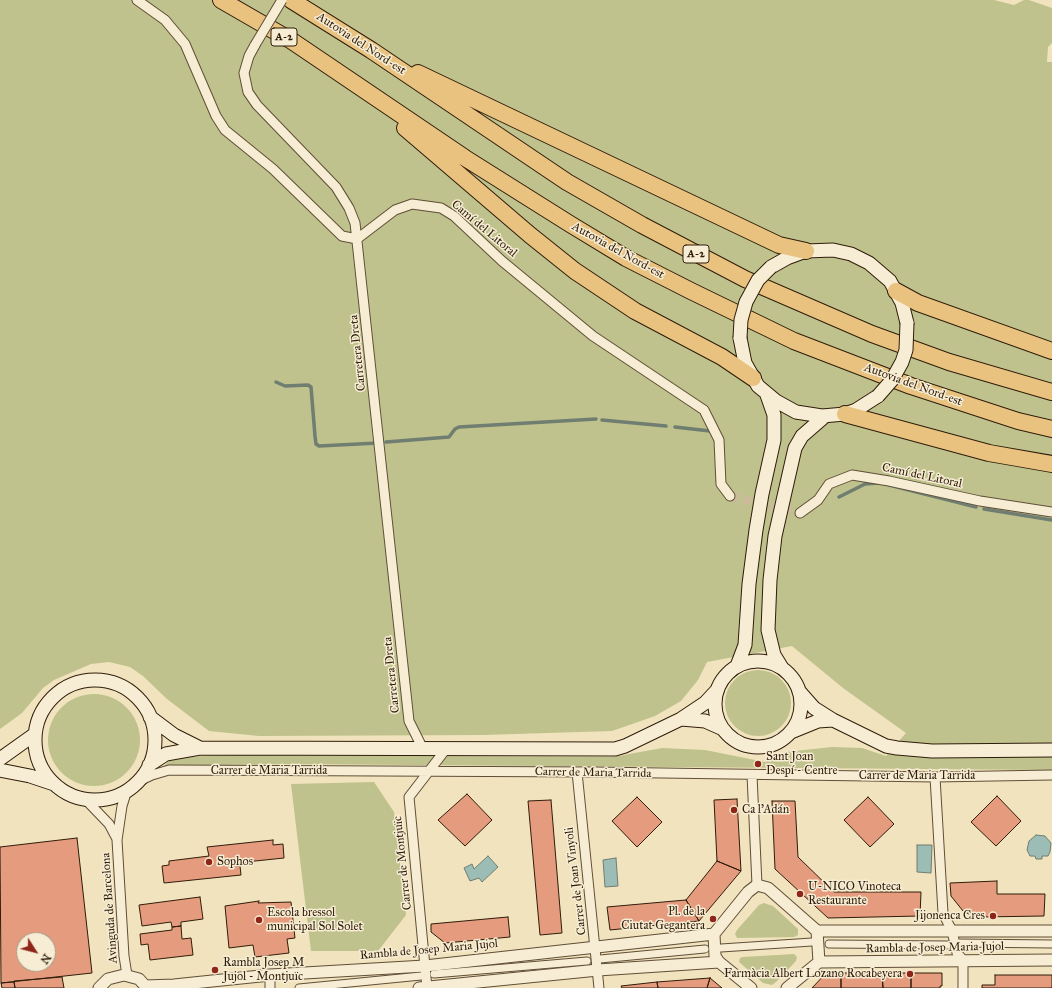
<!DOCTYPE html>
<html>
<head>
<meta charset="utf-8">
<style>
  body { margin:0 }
  #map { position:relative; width:1052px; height:988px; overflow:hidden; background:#f1e3bd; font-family:"IM FELL Great Primer",serif }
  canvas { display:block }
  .north { position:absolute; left:16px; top:932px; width:40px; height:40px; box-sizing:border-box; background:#f6edd4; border:1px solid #a69983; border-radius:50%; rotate:126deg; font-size:11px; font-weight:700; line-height:16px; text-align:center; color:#2f1c0a }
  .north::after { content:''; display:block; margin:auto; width:14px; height:18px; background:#8f2418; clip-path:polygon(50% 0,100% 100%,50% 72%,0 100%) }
</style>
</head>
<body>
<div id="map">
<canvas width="1052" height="988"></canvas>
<div class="north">N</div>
</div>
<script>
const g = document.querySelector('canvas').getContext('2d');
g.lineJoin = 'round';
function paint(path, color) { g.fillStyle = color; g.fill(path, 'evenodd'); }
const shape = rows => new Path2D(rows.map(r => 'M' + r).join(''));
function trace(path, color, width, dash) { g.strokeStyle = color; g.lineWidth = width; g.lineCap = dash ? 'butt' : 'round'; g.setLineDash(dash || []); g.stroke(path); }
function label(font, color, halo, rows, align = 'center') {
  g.font = font + ' "IM FELL Great Primer",serif'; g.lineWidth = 3; g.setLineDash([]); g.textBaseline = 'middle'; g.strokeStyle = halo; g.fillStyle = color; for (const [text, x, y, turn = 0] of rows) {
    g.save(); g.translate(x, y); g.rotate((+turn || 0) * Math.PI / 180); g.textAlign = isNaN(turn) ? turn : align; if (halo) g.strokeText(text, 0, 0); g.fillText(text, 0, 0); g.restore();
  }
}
paint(shape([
  [0,0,994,0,1014,5,1024,0,1029,0,1052,8,1052,43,1048,47,1047,62,1052,62,1052,770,285,764,164,766,173,757,237,755,613,757,662,748,705,750,765,762,786,752,832,747,862,748,886,756,906,733,843,688,792,646,707,662,698,680,681,701,655,716,612,731,483,735,259,736,209,731,167,699,143,676,130,667,109,662,91,664,54,680,43,688,22,713,0,729],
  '725 703a33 33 0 1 1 66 0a33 33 0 1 1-66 0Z',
  '48 740a46 46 0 1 1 92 0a46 46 0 1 1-92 0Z',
  [374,782,394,812,406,915,378,951,311,951,291,784],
  [764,903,773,906,798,929,798,935,794,937,737,938,735,934,737,930,759,905],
  [794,954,797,957,796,961,776,982,772,985,763,983,739,962,740,958,743,957]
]), '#bfc28d');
const water = shape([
  [1036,835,1045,836,1051,843,1050,852,1048,856,1042,856,1042,859,1036,859,1035,856,1030,856,1027,850,1029,841,1036,835],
  [917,845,932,845,931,873,917,872,917,845],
  [488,856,498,867,482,882,479,878,470,881,464,868,472,864,474,869,488,856],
  [616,858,618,886,605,887,603,860,616,858]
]);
paint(water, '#9bbdb6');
trace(water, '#707d71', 1);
trace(shape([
  [276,382,285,386,308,385,311,387,315,436,316,444,319,446,378,443],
  [602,420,666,426],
  [675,427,710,431],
  [386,442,449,437,455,429,459,427,596,419],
  [889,485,976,507],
  [839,497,865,484,879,483],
  [984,509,1052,520]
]), '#707d71', 3.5);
const building = shape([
  [467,794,492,820,465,846,438,820,467,794],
  [997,796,1021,821,996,846,971,822,997,796],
  [637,797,662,822,637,847,612,821,637,797],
  [868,797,894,824,870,847,844,820,868,797],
  [737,799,741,871,717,861,714,800,737,799],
  [551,800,562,933,540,935,528,801,551,800],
  [772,801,795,801,798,857,834,892,921,892,920,916,828,918,775,869,772,801],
  [77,838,92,973,1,983,0,847,77,838],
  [24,940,48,940,48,964,24,964,24,940],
  [273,840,273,845,283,844,284,858,236,863,236,866,240,866,241,875,164,883,162,866,169,865,169,861,209,856,207,847,273,840],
  [717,861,741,871,699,921,686,900,717,861],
  [997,881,997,894,1045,894,1044,916,979,917,971,915,963,911,951,896,950,883,997,881],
  [200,897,203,919,181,922,181,926,172,927,171,922,142,926,139,905,200,897],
  [686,900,699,921,610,930,607,907,686,900],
  [259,901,258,903,291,902,295,938,287,939,289,953,255,957,253,945,229,948,225,906,259,901],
  [508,917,510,937,445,943,431,932,431,924,508,917],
  [181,926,182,939,191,938,193,955,150,960,148,944,141,945,140,934,172,930,172,927,181,926],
  [827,972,841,973,841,988,812,988,827,972],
  [841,973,882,973,883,988,841,988,841,973],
  [882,973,911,973,911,988,883,988,882,973],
  [911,973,942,973,942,986,940,986,940,988,911,988,911,973],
  [995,975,1052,975,1052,988,982,988,982,985,995,985,995,975],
  [62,977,64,988,15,988,14,981,62,977],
  [710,978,707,988,658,988,657,982,710,978],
  [710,978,722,988,707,988,710,978],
  [14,982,15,988,2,988,1,983,14,982],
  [657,982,658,988,622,988,621,986,657,982]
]);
paint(building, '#e59b7d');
trace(building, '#2f1c0a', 1);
trace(shape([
  [730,496,800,513]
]), '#cabb99', 9, [9, 4.5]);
const pedestrian = shape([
  [959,943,1052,944],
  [829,944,948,945],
  [721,948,812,942],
  [600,959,705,949],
  [434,974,587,961],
  [299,988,421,976]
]);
const minor = shape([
  [137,0,165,20,185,44,216,116,225,130,273,169,342,236,357,239,395,210,412,204,441,208,454,216,502,261,593,336,704,410,719,440,721,484,730,496],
  [255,45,249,56,244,73,248,92,257,105,336,187,349,208,355,223,409,721,423,749],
  [800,513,818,500,829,484,852,475,889,481,980,501,1052,512],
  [577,772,599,988],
  [752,775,757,885],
  [935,777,943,913,952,931,957,953,963,960,963,988],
  [137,782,152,775,169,770,594,772,935,777,1052,775],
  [85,799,109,824,117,839],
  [127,975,124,956,117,840,122,806,127,790],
  [270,975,270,988],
  [427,988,409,797,446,749]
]);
const tertiary = shape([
  [819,962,1052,960],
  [145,986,174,985,270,975,425,966,714,934],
  [99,988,108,979,124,975,139,979,147,988],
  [419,988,598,970,719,962],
  [751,988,719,962,715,956,714,934,748,892,757,885,768,888,817,931,1052,931],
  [787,988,819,962,817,931]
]);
const secondary = shape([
  [771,267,787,258,806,251,833,250,851,254,869,263,890,281,902,303,907,323],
  [740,338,745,363,758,386,776,401,796,412,822,416,845,414,856,410,878,396],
  '715 704a43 43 0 1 1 86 0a43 43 0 1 1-86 0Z',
  [737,666,745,645,749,584,756,530,762,494,774,440,774,415,767,395],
  [782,668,774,655,768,630,770,580,775,536,795,448,802,436,825,416],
  '35 740a60 60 0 1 1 120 0a60 60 0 1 1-120 0Z',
  [799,691,814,708,833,720,886,746,897,748,932,751,1052,750],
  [150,717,174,735,200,748],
  [681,719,705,721,723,729],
  [791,732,818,721,833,720],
  [0,759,35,734],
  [149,765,166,754,200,748,615,749,625,746,681,719,705,703,718,689],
  [0,770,30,776,54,784]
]);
const motorway = shape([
  [221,0,292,41,465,158,570,224,626,258,691,291,794,341,911,386,1018,421,1052,429],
  [291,0,371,50,567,182,642,225,745,279,872,334,949,362,1052,392],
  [418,73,779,245,806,251],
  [405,128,530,235,575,271,635,311,722,357,753,378],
  [896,291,918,303,1052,351],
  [845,414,989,453,1052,464]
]);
trace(pedestrian, '#604e37', 9);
trace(minor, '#604e37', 11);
trace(tertiary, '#604e37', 13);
trace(secondary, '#2f1c0a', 15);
trace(motorway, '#2f1c0a', 18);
trace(pedestrian, '#f6edd4', 7);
trace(minor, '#f6edd4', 9);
trace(tertiary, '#f6edd4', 11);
trace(secondary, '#f6edd4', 13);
trace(motorway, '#e8c27e', 16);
const minorBridge = shape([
  [255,45,282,0]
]);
const secondaryBridge = shape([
  [740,338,741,320,746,302,758,280,771,267],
  [878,396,892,380,902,362,906,350,907,323]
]);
trace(minorBridge, '#604e37', 11, []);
trace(secondaryBridge, '#2f1c0a', 15, []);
trace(minorBridge, '#f6edd4', 9);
trace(secondaryBridge, '#f6edd4', 13);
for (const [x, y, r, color] of [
  [758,764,4,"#8f2418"],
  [734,810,4,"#8f2418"],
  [209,862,4,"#8f2418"],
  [800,894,4,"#8f2418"],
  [993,916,4,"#8f2418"],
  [713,919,4,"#8f2418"],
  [259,920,4,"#8f2418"],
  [215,970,4,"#8f2418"],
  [910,974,4,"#8f2418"]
]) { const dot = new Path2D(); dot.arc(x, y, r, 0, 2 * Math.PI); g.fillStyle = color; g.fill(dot); trace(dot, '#f6edd4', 1.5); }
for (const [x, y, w] of [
  [284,37,26],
  [696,254,26]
]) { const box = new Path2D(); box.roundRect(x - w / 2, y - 9, w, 18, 3); g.fillStyle = '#f6edd4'; g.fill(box); trace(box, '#2f1c0a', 1); }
label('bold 11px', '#2f1c0a', null, [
  ["A-2",284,37],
  ["A-2",696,254]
]);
label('12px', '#2f1c0a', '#f6edd4', [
  ["Autovia del Nord-est",361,44,33],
  ["Camí del Litoral",484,229,40],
  ["Autovia del Nord-est",618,251,29],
  ["Carretera Dreta",358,353,-96],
  ["Autovia del Nord-est",913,385,20],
  ["Camí del Litoral",922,476,12],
  ["Carretera Dreta",392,675,-96],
  ["Carrer de Maria Tarrida",269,771],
  ["Carrer de Maria Tarrida",593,773,1],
  ["Carrer de Maria Tarrida",917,776],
  ["Carrer de Montjuïc",403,863,-96],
  ["Carrer de Joan Vinyoli",576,881,-97],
  ["Avinguda de Barcelona",110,908,-94],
  ["Rambla de Josep Maria Jujol",935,948,-1],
  ["Rambla de Josep Maria Jujol",429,950,-5]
]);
label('12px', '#2f1c0a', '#f6edd4', [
  ["Sant Joan",766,757],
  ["Despí - Centre",766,771],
  ["Ca l'Adán",742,810],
  ["Sophos",217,862],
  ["U-NICO Vinoteca",808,887],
  ["Restaurante",808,901],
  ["Pl. de la",705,912,"right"],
  ["Ciutat Gegantera",705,926,"right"],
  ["Escola bressol",267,913],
  ["municipal Sol Solet",267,927],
  ["Jijonenca Cres",985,916,"right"],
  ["Rambla Josep M",223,963],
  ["Jujol - Montjuïc",223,977],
  ["Farmàcia Albert Lozano Rocabeyera",902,974,"right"]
], 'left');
</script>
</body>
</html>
